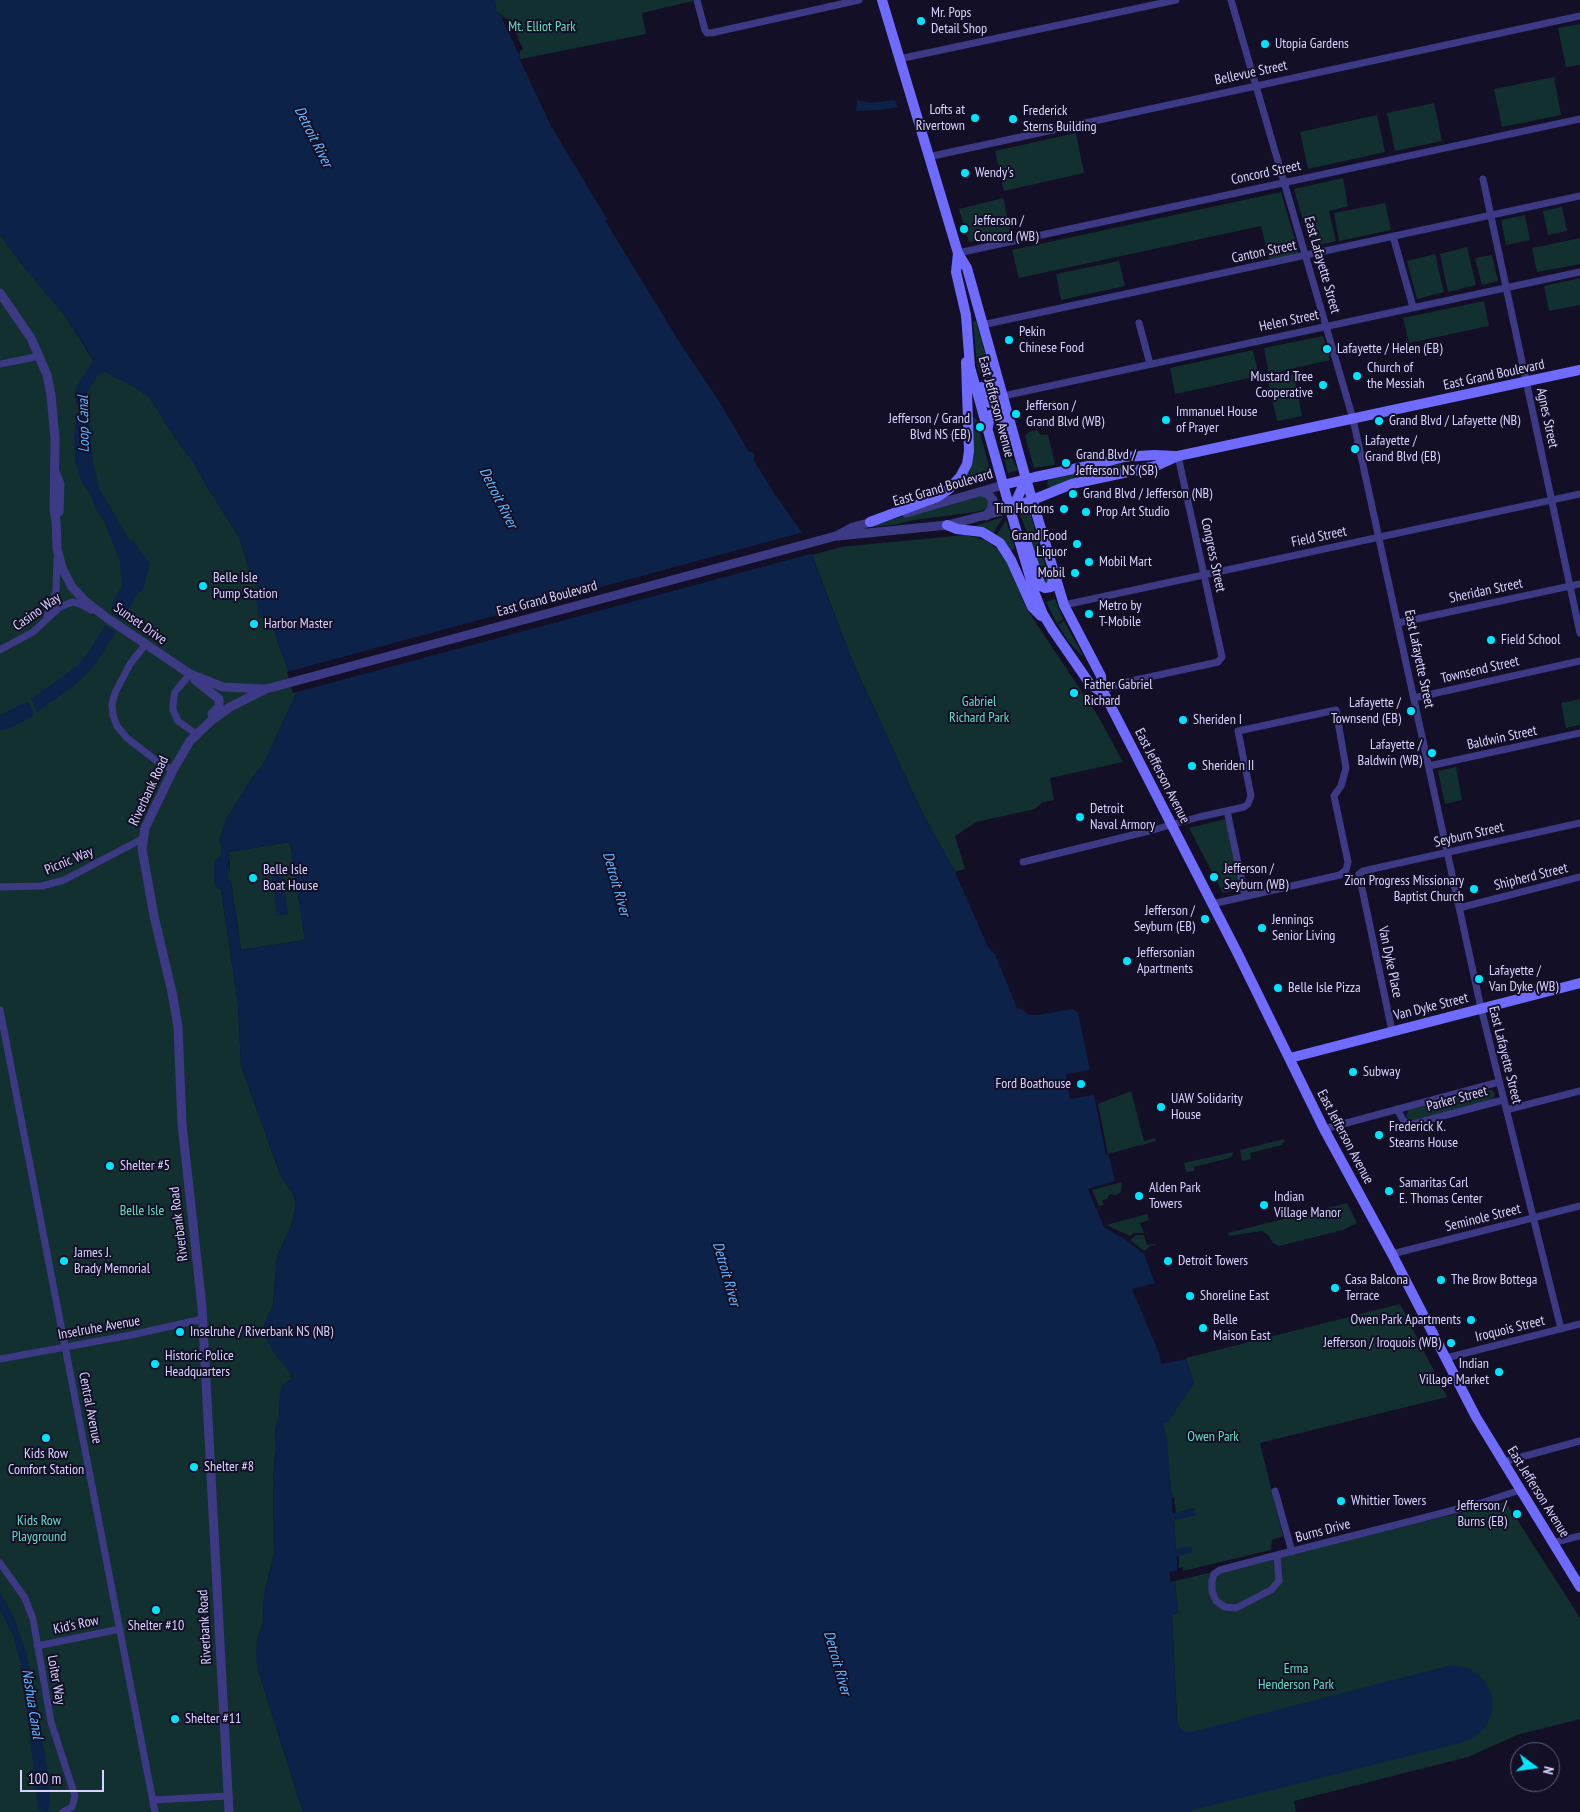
<!DOCTYPE html>
<html>
<head>
<meta charset="utf-8">
<style>
  body { margin:0 }
  #map { position:relative; width:1580px; height:1812px; overflow:hidden; background:#130f26; font-family:"PT Sans Narrow",sans-serif }
  canvas { display:block }
  .north { position:absolute; left:1510px; top:1742px; width:50px; height:50px; box-sizing:border-box; background:#130f26; border:1px solid #625e7d; border-radius:50%; rotate:104deg; font-size:14px; font-weight:700; line-height:20px; text-align:center; color:#d9d4ff }
  .north::after { content:''; display:block; margin:auto; width:18px; height:22px; background:#00e5ff; clip-path:polygon(50% 0,100% 100%,50% 72%,0 100%) }
  .scale { position:absolute; left:20px; top:1770px; width:84px; height:22px; box-sizing:border-box; border:2px solid #d9d4ff; border-top:0; padding-left:6px; font-size:15px; line-height:18px; white-space:nowrap; color:#d9d4ff; -webkit-text-stroke:4px #130f26; paint-order:stroke }
</style>
</head>
<body>
<div id="map">
<canvas width="1580" height="1812"></canvas>
<div class="north">N</div>
<div class="scale">100 m</div>
</div>
<script>
const g = document.querySelector('canvas').getContext('2d');
g.lineJoin = 'round';
function paint(path, color) { g.fillStyle = color; g.fill(path, 'evenodd'); }
const shape = rows => new Path2D(rows.map(r => 'M' + r).join(''));
function trace(path, color, width, dash) { g.strokeStyle = color; g.lineWidth = width; g.lineCap = dash ? 'butt' : 'round'; g.setLineDash(dash || []); g.stroke(path); }
function label(font, color, halo, rows, align = 'center') {
  g.font = font + ' "PT Sans Narrow",sans-serif'; g.lineWidth = 4; g.setLineDash([]); g.textBaseline = 'middle'; g.strokeStyle = halo; g.fillStyle = color; for (const [text, x, y, turn = 0] of rows) {
    g.save(); g.translate(x, y); g.rotate((+turn || 0) * Math.PI / 180); g.textAlign = isNaN(turn) ? turn : align; if (halo) g.strokeText(text, 0, 0); g.fillText(text, 0, 0); g.restore();
  }
}
paint(shape([
  [495,0,692,0,693,1,642,13,646,34,521,59,519,55,520,51,507,19,496,11],
  [1580,24,1580,65,1566,67,1558,28],
  [1554,77,1561,115,1502,127,1494,89],
  [1434,103,1442,141,1395,151,1387,113],
  [1377,115,1385,152,1308,169,1300,132],
  [1076,133,1084,173,1004,191,995,151],
  [1343,178,1348,206,1329,211,1336,241,1311,247,1294,189],
  [1281,192,1299,254,1269,259,1261,226,1019,278,1012,250],
  [1003,198,1011,233,969,242,959,209],
  [1385,203,1391,230,1339,241,1334,213],
  [1562,207,1567,231,1548,235,1543,211],
  [1525,215,1530,240,1506,245,1501,220],
  [0,235,24,267,63,313,99,369,135,387,149,397,158,410,171,432,194,463,204,482,239,537,252,578,264,594,261,598,260,618,270,615,278,643,297,692,264,763,250,781,226,820,220,838,222,854,214,863,214,879,216,887,221,890,238,1004,241,1065,281,1177,293,1193,296,1205,291,1227,277,1256,273,1306,264,1324,267,1339,274,1353,291,1373,292,1379,282,1386,280,1396,279,1417,275,1429,276,1448,273,1479,274,1554,264,1596,263,1622,257,1641,258,1670,303,1812,0,1812],
  [1580,238,1580,264,1537,272,1532,248],
  [1467,247,1476,285,1448,292,1440,254],
  [1435,254,1444,292,1417,299,1407,261],
  [1492,255,1498,281,1482,285,1475,258],
  [1119,261,1125,286,1061,300,1056,274],
  [1580,278,1580,305,1549,311,1544,286],
  [1484,301,1489,326,1409,343,1403,318],
  [976,321,996,394,993,399,990,398,977,365,973,322],
  [1323,336,1330,360,1269,374,1264,348],
  [1253,350,1259,376,1175,394,1170,368],
  [1294,374,1302,416,1277,421,1268,380],
  [996,417,1000,419,1011,456,1018,471,1016,470,1016,471,1008,473,993,420],
  [972,418,976,418,992,477,984,481,952,490,960,483],
  [1037,430,1041,435,1048,435,1055,463,1054,465,1034,468,1025,436,1029,432],
  [1124,463,1126,465,1124,467,1078,477,1050,488,1047,485,1048,480,1052,479],
  [981,495,989,499,990,505,987,509,976,512,914,520,899,524,872,527,872,525],
  [1030,512,1049,578,1047,583,1044,583,1029,536,1020,515],
  [1003,517,993,534,975,527,975,526],
  [1006,520,1015,548,1011,551,996,536],
  [965,535,985,540,998,549,1007,562,1026,608,1098,716,1123,762,1050,778,1054,800,1043,802,1035,809,976,822,955,836,965,869,955,872,920,808,852,660,812,555,841,547],
  [1055,599,1063,619,1057,624,1046,602],
  [1064,621,1080,650,1083,655,1082,656,1068,641,1058,625],
  [1580,699,1580,725,1566,728,1561,703],
  [1456,767,1462,800,1445,804,1438,771],
  [1225,819,1241,889,1223,893,1189,828],
  [290,842,305,940,241,950,231,881,228,879,227,873,230,871,229,852],
  [1489,1090,1492,1090,1495,1094,1493,1100,1414,1120,1409,1119,1406,1117,1408,1110],
  [1131,1091,1144,1141,1155,1138,1156,1141,1108,1154,1098,1104],
  [1284,1139,1285,1142,1282,1143,1282,1145,1250,1153,1251,1159,1242,1161,1240,1150],
  [1233,1152,1232,1156,1229,1158,1194,1167,1194,1171,1186,1172,1184,1163],
  [1122,1182,1121,1192,1116,1195,1110,1194,1107,1199,1102,1200,1104,1205,1099,1206,1092,1190],
  [1347,1203,1357,1223,1343,1230,1279,1246,1273,1243,1268,1235,1262,1231,1229,1236,1228,1233],
  [1147,1214,1149,1220,1140,1223,1144,1233,1134,1233,1130,1236,1106,1225],
  [1136,1235,1144,1235,1147,1245,1155,1244,1156,1246,1152,1245,1144,1251,1130,1240],
  [1400,1304,1447,1397,1260,1443,1283,1536,1272,1540,1271,1550,1183,1571,1183,1567,1179,1568,1179,1555,1193,1552,1176,1550,1174,1520,1195,1515,1194,1508,1176,1513,1174,1497,1172,1498,1163,1423,1168,1421,1194,1383,1186,1358],
  [1506,1502,1580,1618,1580,1719,1517,1735,1468,1757,1294,1801,1296,1812,1187,1812,1177,1720,1172,1615,1178,1613,1175,1581]
]), '#12302f');
paint(shape([
  [0,0,495,0,496,11,507,19,521,50,519,54,520,60,551,126,607,219,606,222,680,343,719,401,749,452,753,452,755,456,753,459,774,493,805,537,852,660,920,808,955,872,988,947,995,954,1017,1008,1021,1009,1029,1015,1037,1015,1073,1009,1078,1013,1090,1070,1066,1074,1070,1099,1094,1095,1106,1155,1109,1155,1115,1181,1088,1189,1104,1227,1129,1242,1144,1254,1155,1283,1132,1289,1159,1353,1161,1364,1186,1359,1194,1383,1168,1422,1163,1423,1167,1440,1173,1514,1194,1508,1196,1515,1174,1520,1176,1549,1191,1546,1193,1552,1177,1556,1177,1571,1170,1572,1170,1582,1175,1581,1178,1613,1172,1615,1177,1720,1179,1727,1186,1732,1191,1732,1448,1666,1457,1666,1468,1668,1477,1674,1485,1681,1490,1691,1493,1700,1492,1711,1489,1720,1484,1729,1474,1737,1461,1743,1194,1810,1191,1812,303,1812,258,1670,256,1655,257,1641,263,1622,264,1596,274,1554,273,1479,276,1448,275,1429,279,1417,280,1396,282,1386,292,1379,291,1373,274,1353,267,1339,265,1326,264,1324,273,1306,277,1256,291,1227,296,1205,293,1193,281,1177,241,1065,238,1004,221,890,216,887,214,879,214,863,222,854,220,838,226,820,250,781,264,763,297,692,278,643,270,615,259,618,256,599,260,598,264,594,252,578,239,537,204,482,194,463,171,432,158,410,149,397,135,387,105,372,98,375,92,384,87,393,85,403,76,404,75,389,94,360,63,313,24,267,0,235],
  [290,842,305,940,241,950,231,881,228,879,227,874,230,871,228,861,230,858,229,852],
  [857,100,870,103,895,100,898,107,881,110,856,111],
  [84,415,89,420,93,461,99,488,130,541,132,540,150,563,144,587,135,598,122,620,111,613,113,601,122,586,120,561,104,521,95,508,90,492,83,486,75,460,74,434,77,416],
  [105,625,116,632,95,665,78,683,37,712,31,699,77,666,90,650],
  [28,701,34,715,17,725,0,731,0,715],
  [282,873,288,914,277,916,271,874],
  [0,1593,13,1615,26,1651,32,1677,49,1780,50,1802,48,1812,40,1811,38,1808,23,1674,13,1635,0,1610]
]), '#0c2248');
paint(shape([
  [501,16,509,20,512,25,523,49,520,51,519,55],
  [804,532,814,553,293,693,287,672]
]), '#130f26');
trace(shape([
  [81,398,82,423]
]), '#0c2248', 5.5);
trace(shape([
  [697,0,705,30,707,33,711,33,859,0],
  [1231,0,1353,419,1481,1008,1561,1329],
  [899,59,1176,0],
  [928,157,1580,16],
  [1483,179,1580,633],
  [1393,236,1413,307],
  [958,253,1580,119],
  [1139,323,1150,364],
  [982,325,1580,196],
  [0,364,40,356],
  [1003,396,1580,272],
  [1064,605,1580,494],
  [47,616,56,591,57,558],
  [1398,623,1580,584],
  [145,645,130,664,115,693,112,704,113,715,117,726,127,738,158,762,173,770],
  [0,650,33,632,60,607,72,602,80,604,91,610],
  [190,674,175,692,173,703,173,710,178,721,196,734],
  [1102,691,1122,683,1218,662,1222,657,1178,456],
  [1414,698,1580,661],
  [1429,766,1580,733],
  [1227,811,1245,896],
  [1023,862,1153,830,1199,817,1244,807,1248,804,1251,796,1238,731,1336,710,1346,768,1341,786,1334,796,1348,862,1346,870,1340,875,1212,904],
  [0,887,42,886,64,880,142,839],
  [1459,908,1580,877],
  [0,1010,155,1812],
  [1392,1031,1359,874,1363,871,1580,823],
  [1397,1109,1403,1120,1409,1125,1503,1100],
  [1506,1110,1580,1091],
  [1324,1129,1499,1082],
  [1392,1254,1580,1206],
  [1446,1358,1580,1324],
  [0,1359,131,1335,203,1319],
  [1503,1462,1580,1441],
  [1275,1491,1292,1552],
  [1552,1543,1580,1536],
  [1277,1555,1279,1581,1271,1590,1236,1608,1225,1607,1216,1601,1212,1591,1212,1581,1214,1574,1220,1570,1277,1555,1419,1519,1481,1503,1520,1490],
  [0,1563,25,1598,33,1619,51,1722,75,1796,72,1807,63,1812],
  [37,1646,120,1629],
  [153,1800,228,1796]
]), '#3d3a85', 7);
trace(shape([
  [0,293,31,338,47,375,51,395,55,439,54,511,56,520,57,548,62,568,72,587,85,601,107,618,190,674,223,687,266,689],
  [56,474,60,484,59,512],
  [982,492,988,494,993,500,992,508,986,516],
  [906,513,1003,485],
  [838,536,947,525,1010,509],
  [195,680,219,699,219,707,212,714],
  [229,1812,202,1307,182,1124,178,1027,172,992,154,916,142,849,145,828,173,770,190,741,212,720,230,707,266,689,836,536,853,527,876,521]
]), '#3d3a85', 9);
trace(shape([
  [882,0,958,253,967,268,1026,479,1064,605,1101,676,1102,691],
  [958,253,956,272,966,315,970,367,1012,516,1035,594,1043,614,1052,629,1090,684,1105,695,1238,954,1324,1129,1392,1254,1476,1417,1580,1587],
  [982,387,987,401,990,403,995,403,1003,396],
  [988,427,990,415,997,412,1001,415,1005,426],
  [1003,485,1035,477,1102,463,1124,457,1154,455,1175,456],
  [1010,508,1017,499,1026,479],
  [1010,509,1072,484,1156,466,1178,456,1580,370],
  [870,522,937,497,949,489,960,477,967,464,969,451,966,362],
  [947,525,957,529,982,532,1000,543,1011,560,1032,607,1041,616],
  [1025,538,1041,586,1045,588,1051,587,1054,574],
  [1290,1058,1580,983]
]), '#6f6bff', 10);
for (const [x, y, r, color] of [
  [921,21,5,"#00e5ff"],
  [1265,44,5,"#00e5ff"],
  [975,118,5,"#00e5ff"],
  [1013,119,5,"#00e5ff"],
  [965,173,5,"#00e5ff"],
  [964,229,5,"#00e5ff"],
  [1009,340,5,"#00e5ff"],
  [1327,349,5,"#00e5ff"],
  [1357,376,5,"#00e5ff"],
  [1323,385,5,"#00e5ff"],
  [1016,414,5,"#00e5ff"],
  [1166,420,5,"#00e5ff"],
  [1379,421,5,"#00e5ff"],
  [980,427,5,"#00e5ff"],
  [1355,449,5,"#00e5ff"],
  [1066,463,5,"#00e5ff"],
  [1073,494,5,"#00e5ff"],
  [1064,509,5,"#00e5ff"],
  [1086,512,5,"#00e5ff"],
  [1077,544,5,"#00e5ff"],
  [1089,562,5,"#00e5ff"],
  [1075,573,5,"#00e5ff"],
  [203,586,5,"#00e5ff"],
  [1089,614,5,"#00e5ff"],
  [254,624,5,"#00e5ff"],
  [1491,640,5,"#00e5ff"],
  [1074,693,5,"#00e5ff"],
  [1411,711,5,"#00e5ff"],
  [1183,720,5,"#00e5ff"],
  [1432,753,5,"#00e5ff"],
  [1192,766,5,"#00e5ff"],
  [1080,817,5,"#00e5ff"],
  [1214,877,5,"#00e5ff"],
  [253,878,5,"#00e5ff"],
  [1474,889,5,"#00e5ff"],
  [1205,919,5,"#00e5ff"],
  [1262,928,5,"#00e5ff"],
  [1127,961,5,"#00e5ff"],
  [1479,979,5,"#00e5ff"],
  [1278,988,5,"#00e5ff"],
  [1353,1072,5,"#00e5ff"],
  [1081,1084,5,"#00e5ff"],
  [1161,1107,5,"#00e5ff"],
  [1379,1135,5,"#00e5ff"],
  [110,1166,5,"#00e5ff"],
  [1389,1191,5,"#00e5ff"],
  [1139,1196,5,"#00e5ff"],
  [1264,1205,5,"#00e5ff"],
  [64,1261,5,"#00e5ff"],
  [1168,1261,5,"#00e5ff"],
  [1441,1280,5,"#00e5ff"],
  [1335,1288,5,"#00e5ff"],
  [1190,1296,5,"#00e5ff"],
  [1471,1320,5,"#00e5ff"],
  [1203,1328,5,"#00e5ff"],
  [180,1332,5,"#00e5ff"],
  [1451,1343,5,"#00e5ff"],
  [155,1364,5,"#00e5ff"],
  [1499,1372,5,"#00e5ff"],
  [46,1438,5,"#00e5ff"],
  [194,1467,5,"#00e5ff"],
  [1341,1501,5,"#00e5ff"],
  [1517,1514,5,"#00e5ff"],
  [156,1610,5,"#00e5ff"],
  [175,1719,5,"#00e5ff"]
]) { const dot = new Path2D(); dot.arc(x, y, r, 0, 2 * Math.PI); g.fillStyle = color; g.fill(dot); trace(dot, '#130f26', 2); }
label('14px', '#d9d4ff', '#130f26', [
  ["Mr. Pops",931,13],
  ["Detail Shop",931,29],
  ["Utopia Gardens",1275,44],
  ["Lofts at",965,110,"right"],
  ["Rivertown",965,126,"right"],
  ["Frederick",1023,111],
  ["Sterns Building",1023,127],
  ["Wendy's",975,173],
  ["Jefferson /",974,221],
  ["Concord (WB)",974,237],
  ["Pekin",1019,332],
  ["Chinese Food",1019,348],
  ["Lafayette / Helen (EB)",1337,349],
  ["Church of",1367,368],
  ["the Messiah",1367,384],
  ["Mustard Tree",1313,377,"right"],
  ["Cooperative",1313,393,"right"],
  ["Jefferson /",1026,406],
  ["Grand Blvd (WB)",1026,422],
  ["Immanuel House",1176,412],
  ["of Prayer",1176,428],
  ["Jefferson / Grand",970,419,"right"],
  ["Blvd NS (EB)",970,435,"right"],
  ["Grand Blvd / Lafayette (NB)",1389,421],
  ["Lafayette /",1365,441],
  ["Grand Blvd (EB)",1365,457],
  ["Grand Blvd /",1076,455],
  ["Jefferson NS (SB)",1076,471],
  ["Grand Blvd / Jefferson (NB)",1083,494],
  ["Tim Hortons",1054,509,"right"],
  ["Prop Art Studio",1096,512],
  ["Grand Food",1067,536,"right"],
  ["Liquor",1067,552,"right"],
  ["Mobil Mart",1099,562],
  ["Mobil",1065,573,"right"],
  ["Belle Isle",213,578],
  ["Pump Station",213,594],
  ["Metro by",1099,606],
  ["T-Mobile",1099,622],
  ["Harbor Master",264,624],
  ["Field School",1501,640],
  ["Father Gabriel",1084,685],
  ["Richard",1084,701],
  ["Lafayette /",1401,703,"right"],
  ["Townsend (EB)",1401,719,"right"],
  ["Sheriden I",1193,720],
  ["Lafayette /",1422,745,"right"],
  ["Baldwin (WB)",1422,761,"right"],
  ["Sheriden II",1202,766],
  ["Detroit",1090,809],
  ["Naval Armory",1090,825],
  ["Jefferson /",1224,869],
  ["Seyburn (WB)",1224,885],
  ["Belle Isle",263,870],
  ["Boat House",263,886],
  ["Zion Progress Missionary",1464,881,"right"],
  ["Baptist Church",1464,897,"right"],
  ["Jefferson /",1195,911,"right"],
  ["Seyburn (EB)",1195,927,"right"],
  ["Jennings",1272,920],
  ["Senior Living",1272,936],
  ["Jeffersonian",1137,953],
  ["Apartments",1137,969],
  ["Lafayette /",1489,971],
  ["Van Dyke (WB)",1489,987],
  ["Belle Isle Pizza",1288,988],
  ["Subway",1363,1072],
  ["Ford Boathouse",1071,1084,"right"],
  ["UAW Solidarity",1171,1099],
  ["House",1171,1115],
  ["Frederick K.",1389,1127],
  ["Stearns House",1389,1143],
  ["Shelter #5",120,1166],
  ["Samaritas Carl",1399,1183],
  ["E. Thomas Center",1399,1199],
  ["Alden Park",1149,1188],
  ["Towers",1149,1204],
  ["Indian",1274,1197],
  ["Village Manor",1274,1213],
  ["James J.",74,1253],
  ["Brady Memorial",74,1269],
  ["Detroit Towers",1178,1261],
  ["Casa Balcona",1345,1280],
  ["Terrace",1345,1296],
  ["The Brow Bottega",1451,1280],
  ["Shoreline East",1200,1296],
  ["Belle",1213,1320],
  ["Maison East",1213,1336],
  ["Owen Park Apartments",1461,1320,"right"],
  ["Inselruhe / Riverbank NS (NB)",190,1332],
  ["Jefferson / Iroquois (WB)",1441,1343,"right"],
  ["Historic Police",165,1356],
  ["Headquarters",165,1372],
  ["Indian",1489,1364,"right"],
  ["Village Market",1489,1380,"right"],
  ["Kids Row",46,1454,"center"],
  ["Comfort Station",46,1470,"center"],
  ["Shelter #8",204,1467],
  ["Whittier Towers",1351,1501],
  ["Jefferson /",1507,1506,"right"],
  ["Burns (EB)",1507,1522,"right"],
  ["Shelter #10",156,1626,"center"],
  ["Shelter #11",185,1719]
], 'left');
label('14px', '#5fe0c0', '#130f26', [
  ["Mt. Elliot Park",542,27],
  ["Gabriel",979,702],
  ["Richard Park",979,718],
  ["Belle Isle",142,1211],
  ["Owen Park",1213,1437],
  ["Kids Row",39,1521],
  ["Playground",39,1537],
  ["Erma",1296,1669],
  ["Henderson Park",1296,1685]
]);
label('14px', '#d9d4ff', '#130f26', [
  ["Bellevue Street",1251,73,-12],
  ["Concord Street",1266,173,-12],
  ["Canton Street",1264,252,-12],
  ["East Lafayette Street",1322,265,74],
  ["Helen Street",1289,321,-12],
  ["East Grand Boulevard",1494,375,-12],
  ["East Jefferson Avenue",996,407,75],
  ["Agnes Street",1547,418,78],
  ["East Grand Boulevard",943,488,-16],
  ["Field Street",1319,537,-12],
  ["Congress Street",1213,555,78],
  ["Sheridan Street",1486,591,-12],
  ["East Grand Boulevard",547,599,-15],
  ["Casino Way",37,612,-35],
  ["Sunset Drive",140,624,35],
  ["East Lafayette Street",1419,659,78],
  ["Townsend Street",1480,670,-13],
  ["Baldwin Street",1502,738,-12],
  ["East Jefferson Avenue",1162,776,63],
  ["Riverbank Road",149,791,-65],
  ["Seyburn Street",1469,835,-13],
  ["Picnic Way",69,861,-23],
  ["Shipherd Street",1531,877,-14],
  ["Van Dyke Place",1390,962,78],
  ["Van Dyke Street",1431,1007,-14],
  ["East Lafayette Street",1505,1055,76],
  ["Parker Street",1457,1099,-15],
  ["East Jefferson Avenue",1345,1137,62],
  ["Seminole Street",1483,1218,-14],
  ["Riverbank Road",179,1224,-97],
  ["Inselruhe Avenue",99,1328,-10],
  ["Iroquois Street",1510,1329,-14],
  ["Central Avenue",90,1408,79],
  ["East Jefferson Avenue",1538,1492,58],
  ["Burns Drive",1323,1531,-15],
  ["Kid's Row",76,1625,-12],
  ["Riverbank Road",205,1627,-93],
  ["Loiter Way",56,1680,80]
]);
label('italic 15px', '#62b6ff', '#130f26', [
  ["Detroit River",313,137,63],
  ["Loop Canal",84,424,-91],
  ["Detroit River",498,498,63],
  ["Detroit River",616,884,74],
  ["Detroit River",726,1274,74],
  ["Detroit River",837,1663,74],
  ["Nashua Canal",32,1704,81]
]);
</script>
</body>
</html>
